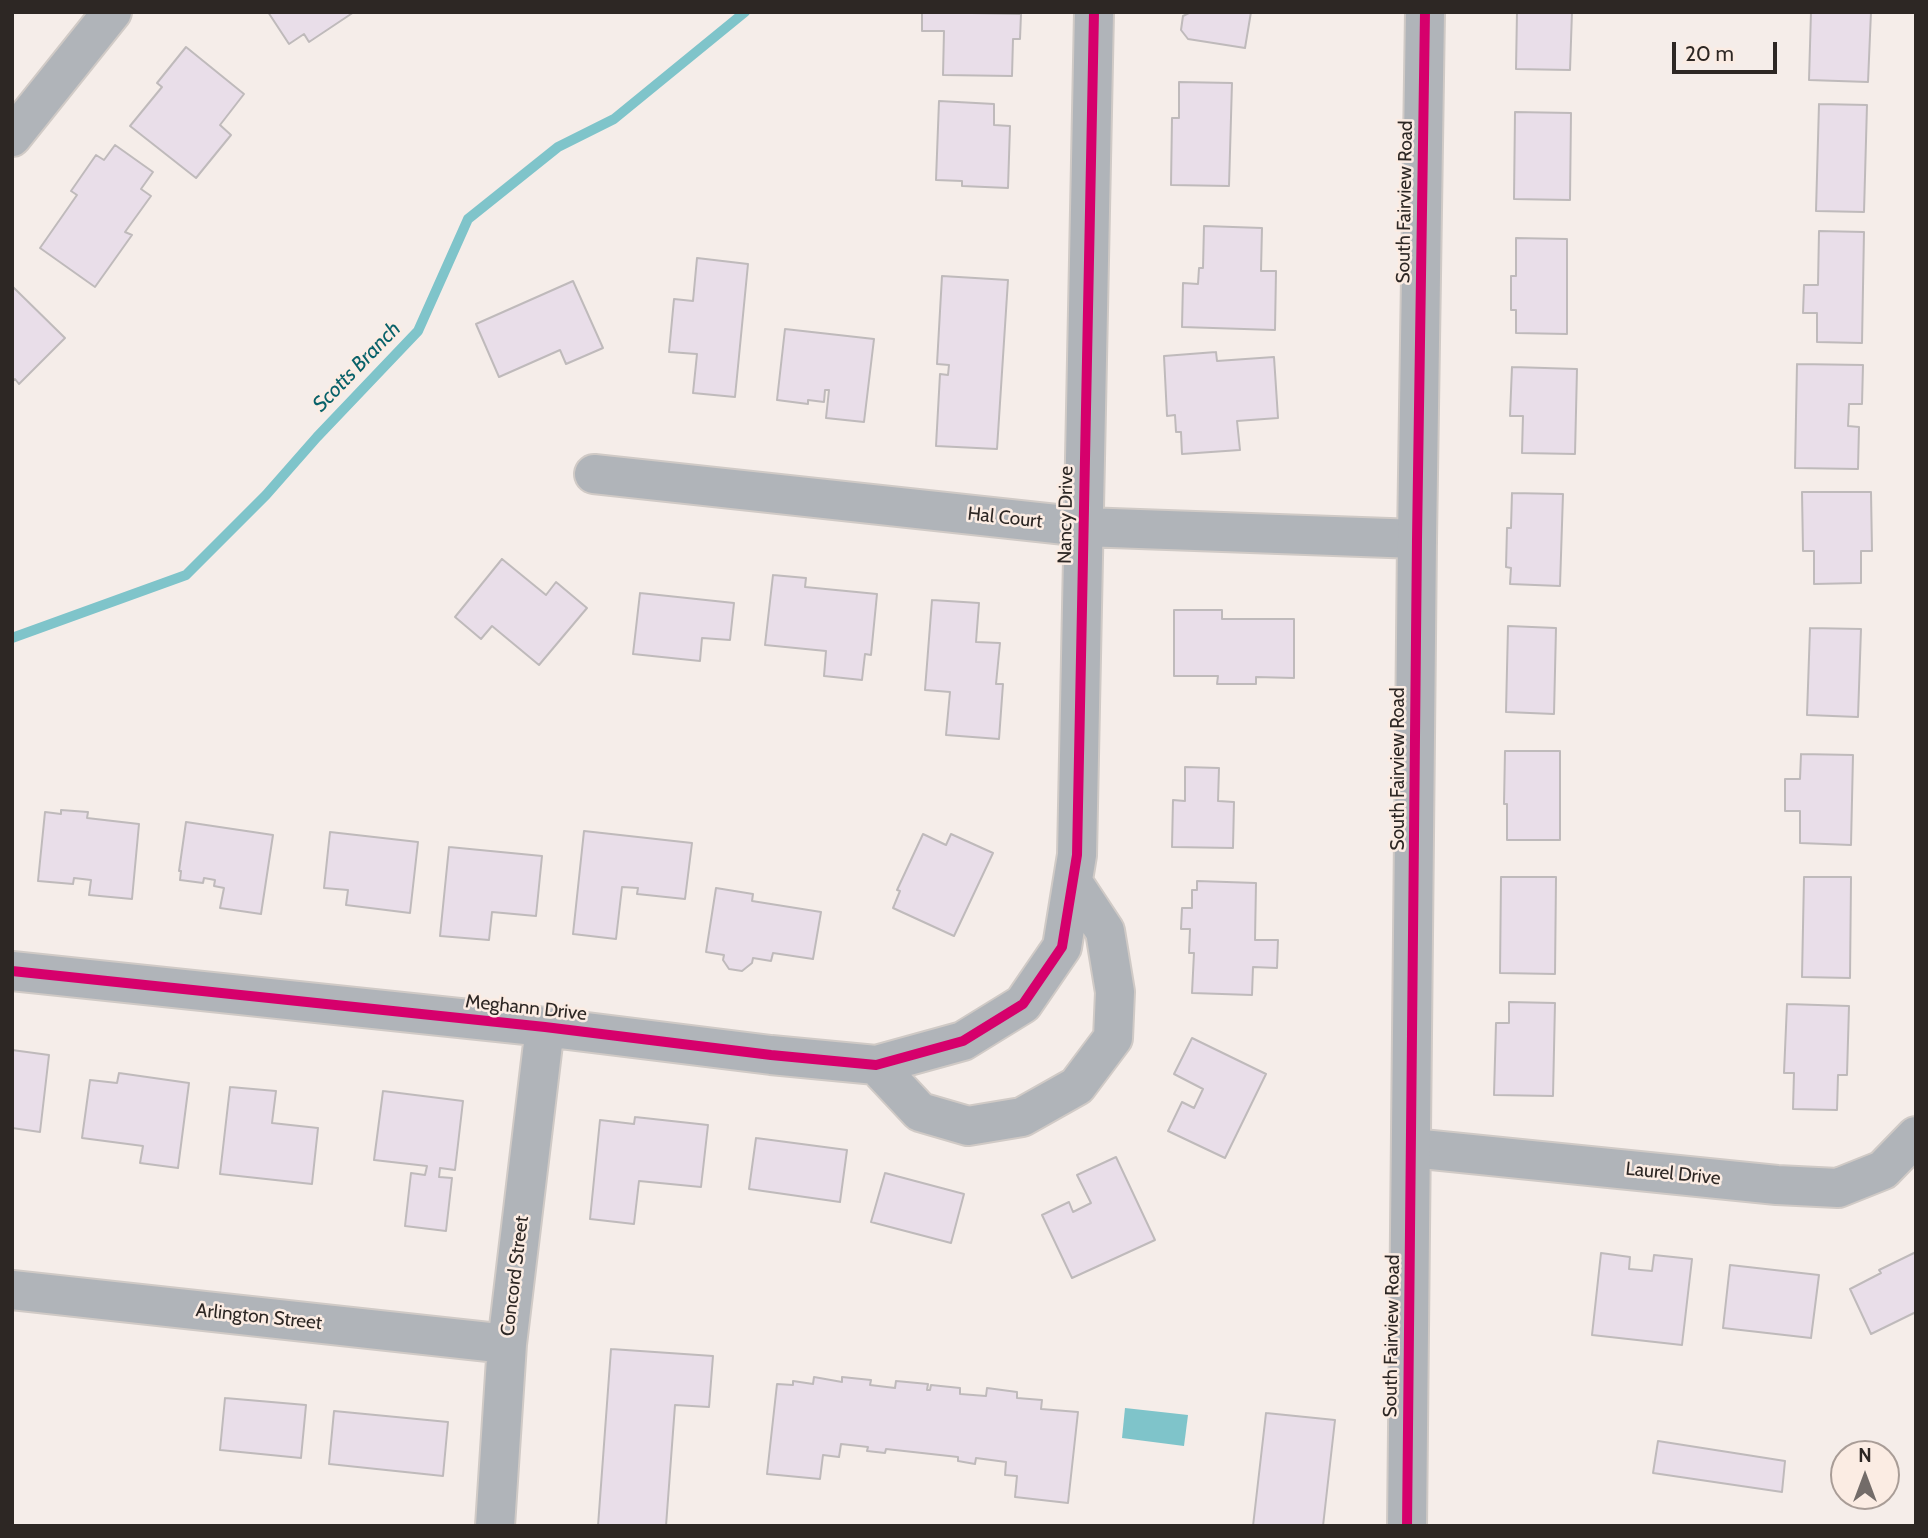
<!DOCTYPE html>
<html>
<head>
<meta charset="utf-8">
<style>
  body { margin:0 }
  #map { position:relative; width:1928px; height:1538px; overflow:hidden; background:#f5ede9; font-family:Cabin,sans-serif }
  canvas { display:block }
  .frame { position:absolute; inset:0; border:14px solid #2d2724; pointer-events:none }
  .north { position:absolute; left:1830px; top:1440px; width:70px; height:70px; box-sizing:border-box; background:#fbece3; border:2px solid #a99d97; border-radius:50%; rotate:0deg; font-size:19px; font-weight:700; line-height:28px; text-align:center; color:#2d2724 }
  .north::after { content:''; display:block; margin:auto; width:24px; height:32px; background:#736c69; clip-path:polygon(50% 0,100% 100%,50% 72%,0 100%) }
  .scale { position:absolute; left:1672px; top:42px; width:105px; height:32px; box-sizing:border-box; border:4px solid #2d2724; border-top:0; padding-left:9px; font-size:21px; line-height:24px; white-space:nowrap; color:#2d2724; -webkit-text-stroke:5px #fbece3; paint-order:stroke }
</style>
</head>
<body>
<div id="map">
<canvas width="1928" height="1538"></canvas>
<div class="frame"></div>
<div class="north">N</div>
<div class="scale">20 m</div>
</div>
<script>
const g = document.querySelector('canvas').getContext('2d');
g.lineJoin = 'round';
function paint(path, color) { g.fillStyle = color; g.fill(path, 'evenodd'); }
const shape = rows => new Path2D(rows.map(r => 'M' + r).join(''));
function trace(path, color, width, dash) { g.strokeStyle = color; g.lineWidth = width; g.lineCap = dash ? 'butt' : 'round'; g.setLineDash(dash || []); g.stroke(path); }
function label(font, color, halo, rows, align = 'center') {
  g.font = font + ' Cabin,sans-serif'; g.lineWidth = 5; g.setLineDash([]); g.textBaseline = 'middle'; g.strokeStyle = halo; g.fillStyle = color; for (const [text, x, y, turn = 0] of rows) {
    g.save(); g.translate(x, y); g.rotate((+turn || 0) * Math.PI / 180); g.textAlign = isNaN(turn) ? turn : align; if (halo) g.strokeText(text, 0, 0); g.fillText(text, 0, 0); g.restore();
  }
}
paint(shape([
  [1125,1408,1188,1415,1184,1446,1122,1438]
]), '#7fc4ca');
trace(shape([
  [12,638,186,575,266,495,317,437,418,331,468,219,558,147,614,119,745,12]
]), '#7fc4ca', 10);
const building = shape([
  [268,12,354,12,309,42,304,34,289,44,268,12],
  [922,12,1021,14,1020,39,1013,39,1012,76,943,75,944,31,922,31,922,12],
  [1191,12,1251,12,1245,48,1188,39,1181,30,1183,16,1191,12],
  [1517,12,1572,12,1570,70,1516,69,1517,12],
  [1811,12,1871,12,1868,82,1809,80,1811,12],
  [186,47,244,94,220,125,231,135,196,178,130,126,162,87,157,83,186,47],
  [1179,82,1232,83,1229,186,1171,185,1172,118,1179,118,1179,82],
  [939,101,994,104,994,125,1010,126,1008,188,962,186,962,181,936,180,939,101],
  [1819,104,1867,105,1864,212,1816,211,1819,104],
  [1515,112,1571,113,1570,200,1514,199,1515,112],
  [115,145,153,172,141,189,151,196,125,232,132,235,95,287,40,248,77,195,71,191,96,155,104,160,115,145],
  [1204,226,1262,228,1261,271,1276,271,1275,330,1182,327,1183,283,1198,284,1199,268,1203,268,1204,226],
  [1819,231,1864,232,1862,343,1817,342,1817,313,1803,313,1804,285,1818,285,1819,231],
  [1516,238,1567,239,1567,334,1516,333,1516,310,1511,310,1511,276,1516,276,1516,238],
  [697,258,748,264,735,397,693,393,697,354,669,352,674,299,693,301,697,258],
  [942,276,1008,280,997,449,936,446,940,374,948,375,949,365,937,364,942,276],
  [573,281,603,348,566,364,560,350,499,377,476,324,573,281],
  [12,286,65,338,19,384,15,379,12,382,12,286],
  [785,329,874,339,864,422,826,418,829,390,825,390,824,402,808,400,808,404,777,400,785,329],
  [1216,352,1217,361,1274,357,1278,418,1237,421,1240,450,1182,454,1181,432,1176,432,1175,415,1167,416,1164,356,1216,352],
  [1797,364,1863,365,1862,404,1849,404,1848,426,1859,427,1858,469,1795,468,1797,364],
  [1512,367,1577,369,1575,454,1522,453,1523,416,1510,416,1512,367],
  [1802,492,1871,492,1872,551,1861,551,1861,583,1814,584,1814,551,1803,551,1802,492],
  [1512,493,1563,494,1560,586,1510,584,1511,568,1506,567,1507,528,1511,528,1512,493],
  [502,559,546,595,556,582,587,608,539,665,492,626,481,639,455,617,502,559],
  [773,575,806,578,805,587,877,594,871,655,865,654,862,680,824,676,826,651,765,645,773,575],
  [640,593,734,603,730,640,702,638,700,661,633,654,640,593],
  [932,600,979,603,976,642,1000,643,996,684,1003,684,999,739,946,735,950,692,925,690,932,600],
  [1174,610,1222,610,1222,619,1294,619,1294,678,1256,677,1256,684,1217,684,1218,676,1174,676,1174,610],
  [1508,626,1556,628,1554,714,1506,712,1508,626],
  [1810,628,1861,629,1858,717,1807,715,1810,628],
  [1505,751,1560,751,1560,840,1507,840,1507,804,1504,804,1505,751],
  [1801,754,1853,755,1851,845,1800,843,1800,811,1785,811,1785,779,1800,779,1801,754],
  [1185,767,1219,768,1218,801,1234,802,1233,848,1172,847,1173,800,1185,801,1185,767],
  [61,810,88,812,87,818,139,824,132,899,89,895,91,880,74,878,73,884,38,881,45,812,61,814,61,810],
  [186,822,273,835,261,914,220,908,224,888,214,886,215,880,204,878,203,883,180,880,181,871,179,871,186,822],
  [584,831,692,843,685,899,637,894,638,888,622,887,616,939,573,934,584,831],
  [330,832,418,842,410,913,346,905,348,890,324,888,330,832],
  [923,834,946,845,951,834,993,853,954,936,893,908,900,891,897,890,923,834],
  [449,847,542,856,536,916,492,912,489,940,440,936,449,847],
  [1501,877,1556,877,1555,974,1500,973,1501,877],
  [1804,877,1851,877,1850,978,1802,977,1804,877],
  [1197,881,1256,883,1255,940,1278,940,1277,968,1253,967,1252,995,1192,993,1194,953,1189,953,1190,929,1181,929,1182,908,1192,908,1192,890,1197,890,1197,881],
  [716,888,753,894,752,901,821,912,813,959,773,953,771,961,753,958,752,963,742,971,729,969,723,960,724,955,706,952,716,888],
  [1509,1002,1555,1003,1553,1096,1494,1095,1496,1023,1509,1023,1509,1002],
  [1787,1004,1849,1006,1847,1075,1838,1075,1837,1110,1793,1109,1794,1073,1784,1073,1787,1004],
  [1192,1038,1266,1074,1225,1158,1168,1131,1182,1102,1194,1108,1203,1089,1174,1074,1192,1038],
  [12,1050,49,1055,40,1132,12,1128,12,1050],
  [119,1073,189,1083,178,1168,140,1163,143,1146,82,1138,90,1080,117,1083,119,1073],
  [230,1087,276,1091,272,1123,318,1128,312,1184,220,1174,230,1087],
  [383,1091,463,1101,455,1170,440,1168,439,1177,452,1178,446,1231,405,1226,411,1173,425,1175,427,1166,374,1160,383,1091],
  [635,1117,708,1125,701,1187,639,1181,634,1224,590,1219,600,1120,634,1124,635,1117],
  [756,1138,847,1150,840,1202,749,1189,756,1138],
  [1116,1157,1155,1240,1072,1278,1042,1215,1069,1202,1073,1212,1091,1203,1077,1175,1116,1157],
  [885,1173,964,1194,951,1243,871,1222,885,1173],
  [1916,1252,1916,1312,1871,1334,1850,1289,1881,1273,1879,1270,1916,1252],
  [1601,1253,1630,1257,1629,1269,1652,1271,1654,1255,1692,1259,1682,1345,1592,1335,1601,1253],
  [1730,1265,1819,1275,1811,1338,1723,1328,1730,1265],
  [611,1349,713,1356,709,1407,675,1405,666,1526,598,1526,611,1349],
  [814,1377,842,1382,842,1377,871,1380,870,1385,895,1388,896,1381,928,1384,927,1390,930,1390,931,1385,960,1388,960,1394,986,1396,987,1388,1017,1392,1017,1398,1042,1400,1041,1409,1078,1412,1068,1503,1015,1497,1017,1476,1005,1475,1006,1462,976,1458,975,1464,958,1461,958,1457,886,1449,885,1453,867,1451,868,1447,841,1444,839,1457,823,1455,820,1479,767,1474,777,1384,793,1385,793,1381,813,1384,814,1377],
  [225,1398,306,1405,301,1458,220,1450,225,1398],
  [334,1411,448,1422,443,1476,329,1464,334,1411],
  [1266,1413,1335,1420,1323,1526,1253,1526,1266,1413],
  [1658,1441,1785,1461,1782,1492,1653,1473,1658,1441]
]);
paint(building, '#e9dee9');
trace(building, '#bfbabb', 2);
const minor = shape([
  [12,137,112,12],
  [594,474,1084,527,1417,539],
  [12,971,545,1027,771,1055,876,1065,963,1041,1023,1004,1062,947,1077,855,1094,12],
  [876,1065,920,1112,968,1126,1022,1117,1077,1086,1113,1038,1115,992,1105,931,1074,884],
  [1412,1148,1777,1185,1838,1188,1883,1170,1916,1136],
  [12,1290,507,1344],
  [495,1526,507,1344,545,1027]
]);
const tertiary = shape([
  [1407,1526,1417,539,1425,12]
]);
trace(minor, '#d0cac6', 42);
trace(tertiary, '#d0cac6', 42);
trace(minor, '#b0b4b9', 38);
trace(tertiary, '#b0b4b9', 38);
trace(shape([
  [12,971,545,1027,771,1055,876,1065,963,1041,1023,1004,1062,947,1077,855,1094,12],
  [1407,1526,1417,539,1425,12]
]), '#d6006c', 10);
label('19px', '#2d2724', '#fbece3', [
  ["South Fairview Road",1405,202,-89],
  ["Nancy Drive",1066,515,-89],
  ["Hal Court",1005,518,6],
  ["South Fairview Road",1398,769,-90],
  ["Meghann Drive",526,1008,6],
  ["Laurel Drive",1673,1174,6],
  ["Concord Street",515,1276,-83],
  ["Arlington Street",259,1317,6],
  ["South Fairview Road",1392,1336,-89]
]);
label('italic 21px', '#086169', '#fbece3', [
  ["Scotts Branch",357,367,-46]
]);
</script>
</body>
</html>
